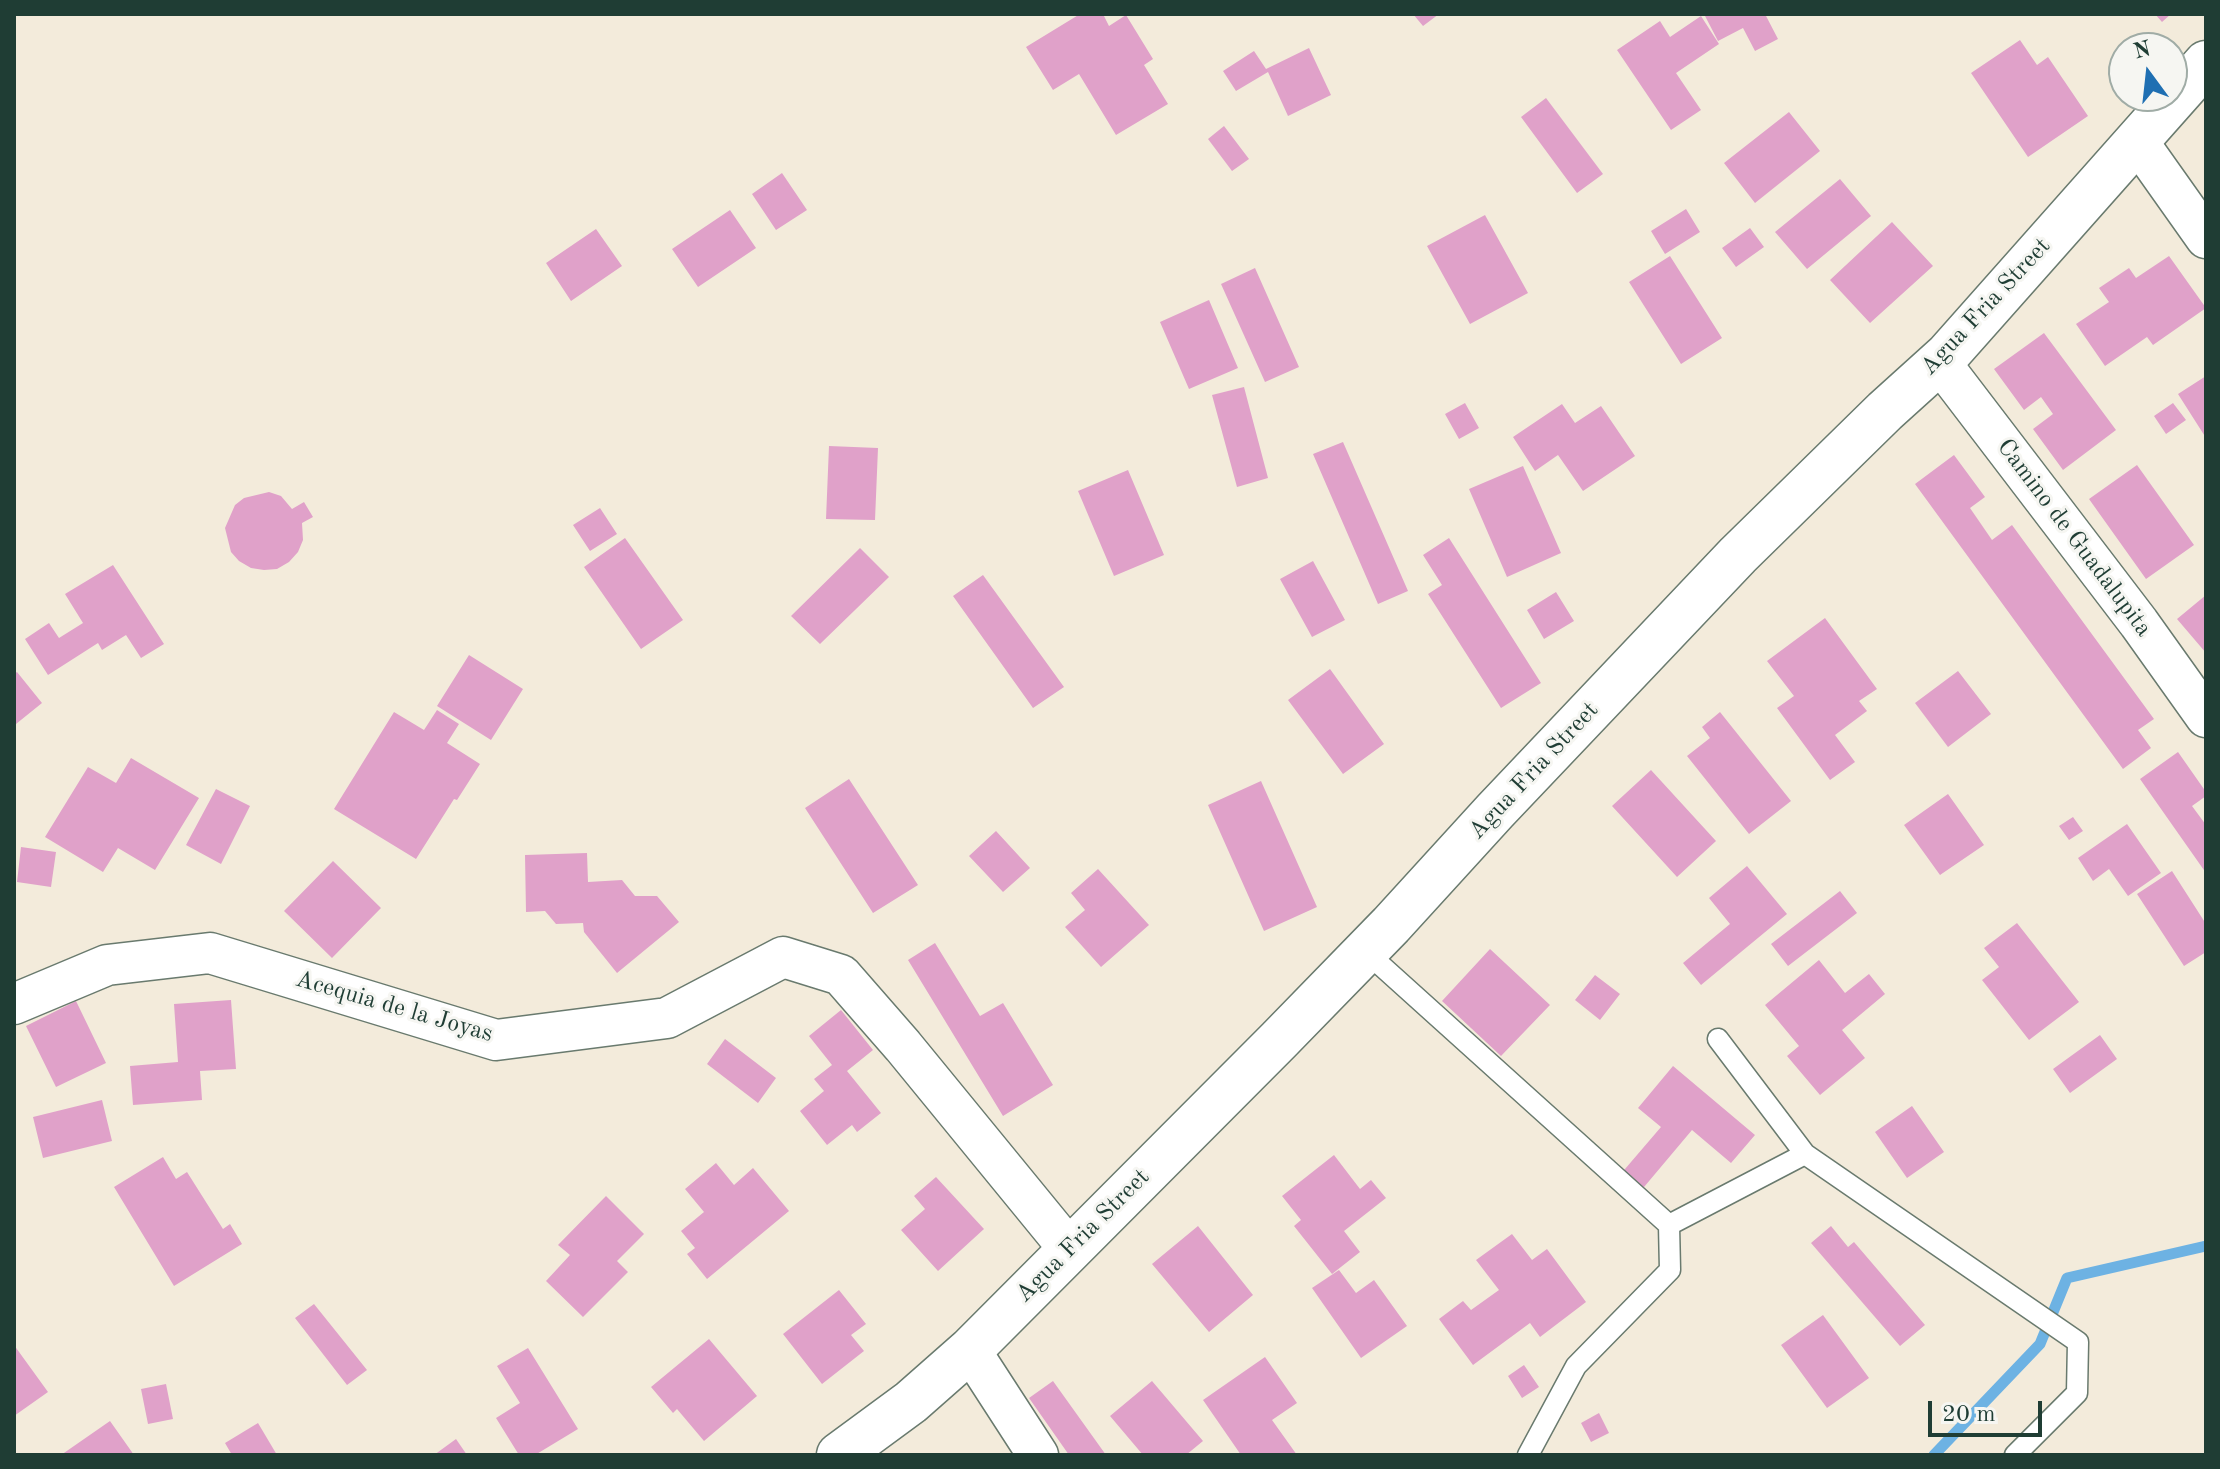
<!DOCTYPE html>
<html>
<head>
<meta charset="utf-8">
<style>
  body { margin:0 }
  #map { position:relative; width:2220px; height:1469px; overflow:hidden; background:#f3ebdb; font-family:"Old Standard TT",serif }
  canvas { display:block }
  .frame { position:absolute; inset:0; border:16px solid #1f3d34; pointer-events:none }
  .north { position:absolute; left:2108px; top:32px; width:80px; height:80px; box-sizing:border-box; background:#f6f6f2; border:2px solid #a0aca6; border-radius:50%; rotate:345deg; font-size:22px; font-weight:700; line-height:32px; text-align:center; color:#1f3d34 }
  .north::after { content:''; display:block; margin:auto; width:28px; height:36px; background:#1f6fb2; clip-path:polygon(50% 0,100% 100%,50% 72%,0 100%) }
  .scale { position:absolute; left:1928px; top:1401px; width:114px; height:36px; box-sizing:border-box; border:4px solid #1f3d34; border-top:0; padding-left:10px; font-size:24px; line-height:28px; white-space:nowrap; color:#1f3d34; -webkit-text-stroke:6px #f6f6f2; paint-order:stroke }
</style>
</head>
<body>
<div id="map">
<canvas width="2220" height="1469"></canvas>
<div class="frame"></div>
<div class="north">N</div>
<div class="scale">20 m</div>
</div>
<script>
const g = document.querySelector('canvas').getContext('2d');
g.lineJoin = 'round';
const shape = rows => new Path2D(rows.map(r => 'M' + r).join(''));
function trace(path, color, width, dash) { g.strokeStyle = color; g.lineWidth = width; g.lineCap = dash ? 'butt' : 'round'; g.setLineDash(dash || []); g.stroke(path); }
function paint(path, color) { g.fillStyle = color; g.fill(path, 'evenodd'); }
function label(font, color, halo, rows, align = 'center') {
  g.font = font + ' "Old Standard TT",serif'; g.lineWidth = 6; g.setLineDash([]); g.textBaseline = 'middle'; g.strokeStyle = halo; g.fillStyle = color; for (const [text, x, y, turn = 0] of rows) {
    g.save(); g.translate(x, y); g.rotate((+turn || 0) * Math.PI / 180); g.textAlign = isNaN(turn) ? turn : align; if (halo) g.strokeText(text, 0, 0); g.fillText(text, 0, 0); g.restore();
  }
}
trace(shape([
  [1934,1455,2040,1344,2067,1278,2206,1246]
]), '#6db2e3', 11);
paint(shape([
  [1080,14,1103,14,1109,26,1126,15,1153,59,1144,65,1168,104,1116,135,1079,74,1053,90,1026,47],
  [1413,14,1439,14,1423,26],
  [1704,14,1765,14,1778,39,1755,51,1743,28,1718,41],
  [2155,14,2171,14,2162,22],
  [1701,16,1719,44,1676,73,1701,110,1671,130,1617,50,1660,21,1670,37],
  [2020,40,2037,65,2048,57,2088,116,2028,157,1971,73],
  [1309,48,1331,95,1288,116,1268,72,1236,91,1223,71,1254,51,1266,69],
  [1546,98,1603,174,1577,193,1521,117],
  [1789,112,1820,151,1755,203,1724,163],
  [1224,126,1249,159,1232,171,1208,139],
  [782,173,807,210,776,230,752,194],
  [1840,179,1871,216,1807,269,1775,232],
  [1686,209,1700,232,1665,254,1651,231],
  [730,210,756,248,698,287,672,249],
  [1485,215,1528,293,1470,324,1427,246],
  [1892,222,1933,266,1870,323,1830,280],
  [1750,228,1764,247,1736,267,1722,248],
  [596,229,622,266,571,301,546,263],
  [1670,256,1722,338,1681,364,1629,282],
  [2169,256,2206,308,2153,345,2147,337,2105,366,2076,324,2109,302,2099,288,2129,268,2136,278],
  [1255,268,1299,367,1265,382,1221,284],
  [1209,300,1238,368,1189,389,1160,322],
  [2044,333,2116,430,2063,470,2033,429,2053,414,2041,397,2024,410,1994,369],
  [2206,376,2206,438,2178,394],
  [1244,387,1268,478,1237,487,1212,395],
  [1465,403,1479,428,1459,439,1445,414],
  [2173,403,2186,420,2166,434,2154,416],
  [1562,404,1575,423,1601,406,1635,456,1583,491,1558,455,1535,471,1513,437],
  [1343,442,1408,591,1378,604,1313,454],
  [829,446,878,448,875,520,826,519],
  [1954,455,1985,497,1970,508,1992,540,2012,525,2154,719,2138,730,2151,748,2123,769,1915,484],
  [2137,465,2194,545,2146,579,2089,499],
  [1523,466,1561,553,1507,577,1469,489],
  [1128,470,1164,555,1114,576,1078,491],
  [269,492,281,496,292,509,304,502,313,517,302,523,303,540,298,552,289,562,277,569,264,570,251,568,239,561,231,552,225,528,235,505,244,498],
  [600,508,617,534,590,551,573,525],
  [625,538,683,620,641,649,584,567],
  [1449,538,1541,683,1501,708,1428,594,1442,585,1423,555],
  [860,548,889,577,820,644,791,616],
  [1313,561,1345,620,1312,637,1280,579],
  [113,565,164,644,141,658,126,635,102,650,98,643,48,675,25,639,49,623,59,638,83,623,65,594],
  [983,575,1064,687,1033,708,953,596],
  [1556,592,1574,621,1544,639,1527,610],
  [2206,595,2206,653,2177,619],
  [1825,618,1877,689,1859,701,1867,711,1835,735,1855,762,1830,780,1777,708,1794,696,1767,661],
  [469,655,523,689,491,740,437,706],
  [1330,669,1384,744,1343,774,1288,700],
  [1958,671,1991,714,1948,747,1915,703],
  [17,672,42,703,16,724,14,674],
  [437,710,459,724,447,743,480,764,457,800,454,799,416,859,334,809,394,712,424,730],
  [1720,712,1791,801,1749,834,1687,756,1710,738,1702,727],
  [2178,752,2206,792,2206,796,2192,806,2206,825,2206,873,2140,779],
  [131,758,199,798,155,870,118,848,103,872,45,837,88,767,116,783],
  [1651,770,1716,841,1677,877,1612,806],
  [849,779,918,885,873,913,805,808],
  [1261,781,1317,907,1264,931,1208,805],
  [216,789,250,806,221,864,186,845],
  [1948,794,1984,845,1940,875,1904,825],
  [2073,817,2083,831,2069,840,2059,826],
  [2127,824,2161,873,2128,896,2109,869,2093,881,2078,858],
  [996,831,1030,868,1003,892,969,856],
  [21,847,56,852,51,887,17,882],
  [587,853,588,882,622,880,635,896,657,896,679,922,617,973,584,932,583,923,556,924,545,911,526,912,525,855],
  [333,861,381,908,332,958,284,911],
  [1747,866,1787,914,1701,985,1683,963,1730,924,1709,898],
  [1098,869,1149,925,1101,967,1065,927,1085,910,1071,893],
  [2172,871,2206,924,2206,952,2184,966,2137,894],
  [1840,891,1857,913,1788,966,1771,944],
  [2017,923,2079,1002,2029,1040,1982,980,1999,967,1984,948],
  [935,943,980,1016,1003,1003,1053,1085,1003,1116,908,960],
  [1490,949,1550,1005,1501,1056,1442,1001],
  [1819,960,1845,993,1869,974,1885,994,1842,1030,1865,1058,1820,1095,1787,1056,1799,1046,1765,1005],
  [1595,975,1620,994,1600,1020,1575,1000],
  [231,1000,236,1069,200,1071,202,1100,133,1105,130,1066,178,1062,174,1004],
  [76,1001,106,1063,56,1087,26,1026],
  [841,1010,873,1050,847,1071,881,1113,857,1132,852,1125,827,1145,800,1111,824,1091,814,1079,832,1065,809,1036],
  [2100,1035,2117,1059,2070,1093,2053,1069],
  [725,1039,776,1078,758,1103,707,1064],
  [1673,1066,1755,1135,1731,1163,1692,1130,1639,1193,1619,1176,1661,1127,1638,1108],
  [102,1100,112,1141,43,1158,33,1117],
  [1912,1106,1944,1152,1907,1178,1875,1132],
  [1334,1155,1360,1189,1371,1180,1386,1198,1344,1231,1360,1252,1332,1274,1294,1226,1301,1220,1282,1196],
  [163,1157,176,1179,187,1172,223,1229,230,1224,242,1244,174,1286,114,1187],
  [716,1163,734,1185,753,1168,789,1211,707,1279,687,1254,695,1248,681,1231,704,1212,685,1189],
  [936,1177,984,1229,938,1271,901,1230,925,1209,914,1196],
  [606,1196,644,1234,617,1261,628,1272,583,1317,546,1281,570,1255,558,1245],
  [1198,1226,1253,1295,1209,1332,1152,1264],
  [1831,1226,1848,1247,1854,1242,1925,1325,1900,1346,1811,1243],
  [1512,1234,1532,1260,1547,1249,1586,1302,1540,1337,1530,1323,1473,1365,1439,1319,1463,1301,1471,1310,1499,1290,1476,1260],
  [1339,1270,1356,1293,1374,1280,1407,1326,1361,1358,1312,1288],
  [839,1290,866,1324,851,1335,864,1351,822,1384,783,1334],
  [314,1304,367,1370,347,1385,295,1318],
  [1823,1315,1869,1378,1827,1408,1781,1345],
  [709,1339,757,1396,704,1441,677,1409,673,1413,651,1387],
  [14,1345,48,1392,14,1416],
  [528,1348,578,1429,535,1455,519,1455,496,1418,520,1403,497,1366],
  [1265,1357,1297,1403,1272,1420,1297,1455,1241,1455,1203,1400],
  [1524,1365,1539,1387,1522,1398,1508,1376],
  [1053,1381,1106,1455,1069,1455,1029,1398],
  [1152,1381,1203,1441,1186,1455,1143,1455,1110,1416],
  [166,1384,173,1419,148,1424,141,1389],
  [1599,1413,1609,1433,1591,1442,1581,1423],
  [110,1421,134,1455,61,1455],
  [258,1423,277,1455,232,1455,225,1443],
  [456,1439,467,1455,434,1455]
]), '#e0a1c9');
const service = shape([
  [1365,951,1669,1225,1670,1270,1576,1366,1528,1455],
  [1718,1039,1805,1154],
  [1669,1225,1805,1154,2078,1342,2077,1393,2015,1455]
]);
const minor = shape([
  [2138,142,2206,238],
  [1939,361,2139,623,2206,717],
  [14,1004,107,965,210,953,496,1040,667,1018,783,957,841,975,903,1046,1070,1250],
  [970,1350,1038,1455]
]);
const tertiary = shape([
  [839,1455,911,1402,970,1350,1279,1040,1391,925,1495,811,1738,555,1885,411,1947,355,2206,63]
]);
trace(service, '#697a6e', 23);
trace(minor, '#697a6e', 43);
trace(tertiary, '#697a6e', 47);
trace(service, '#fff', 20);
trace(minor, '#fff', 40);
trace(tertiary, '#fff', 44);
label('24px', '#1f3d34', '#f6f6f2', [
  ["Agua Fria Street",1986,307,-47],
  ["Camino de Guadalupita",2074,538,53],
  ["Agua Fria Street",1534,771,-47],
  ["Acequia de la Joyas",394,1007,16],
  ["Agua Fria Street",1083,1236,-45]
]);
</script>
</body>
</html>
